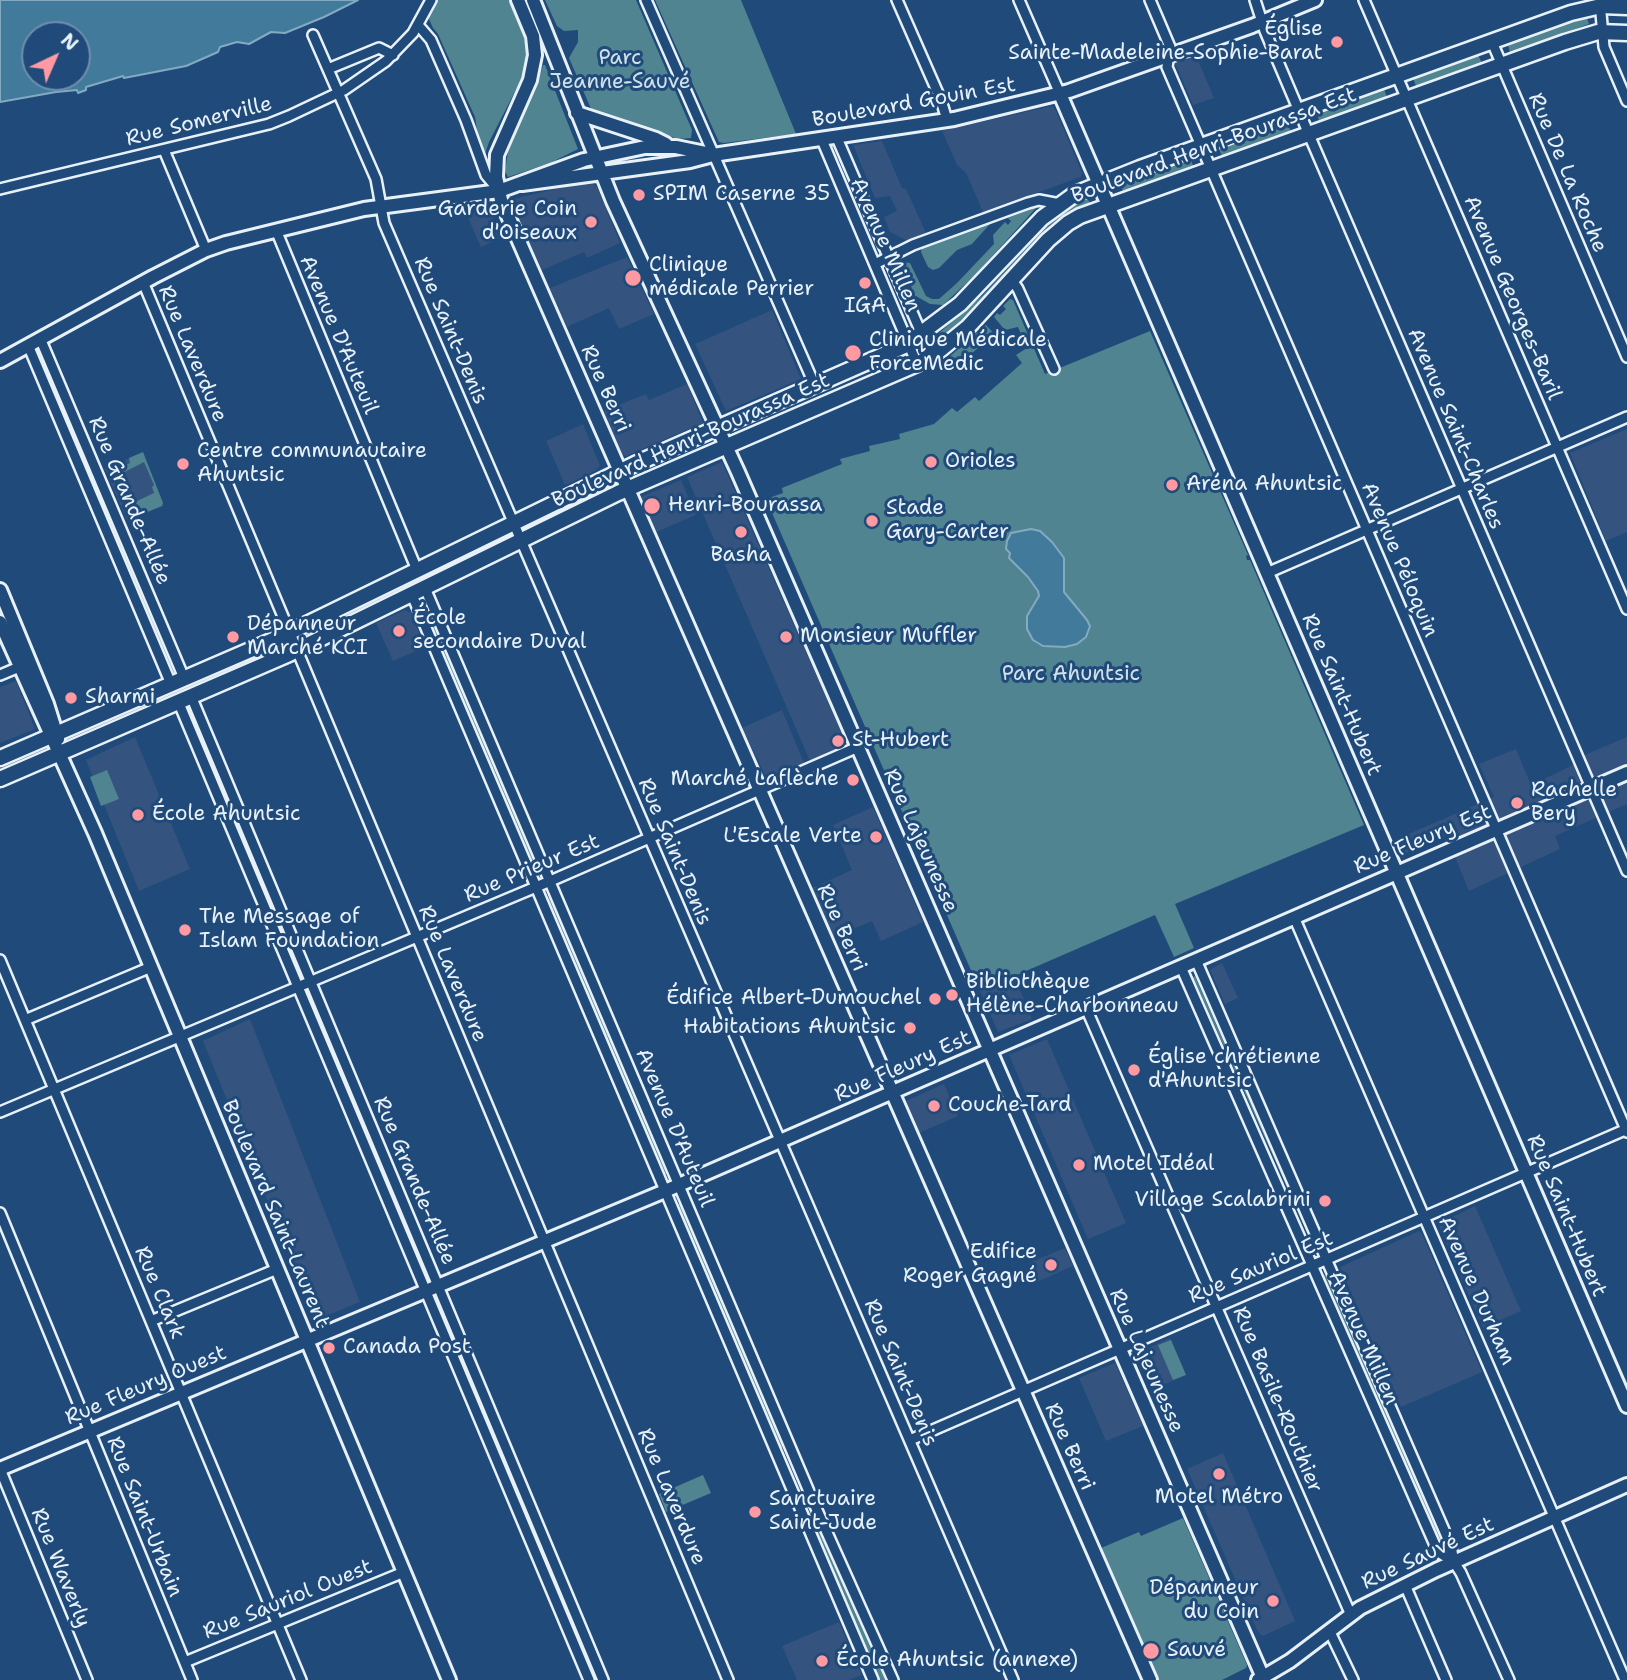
<!DOCTYPE html>
<html>
<head>
<meta charset="utf-8">
<style>
  body { margin:0 }
  #map { position:relative; width:1627px; height:1680px; overflow:hidden; background:#1f4a7a; font-family:"Shantell Sans",sans-serif }
  canvas { display:block }
  .north { position:absolute; left:21px; top:21px; width:70px; height:70px; box-sizing:border-box; background:#1f4a7a; border:2px solid #6f8dac; border-radius:50%; rotate:44deg; font-size:19px; font-weight:700; line-height:28px; text-align:center; color:#e8f1f8 }
  .north::after { content:''; display:block; margin:auto; width:24px; height:32px; background:#ff9aa2; clip-path:polygon(50% 0,100% 100%,50% 72%,0 100%) }
</style>
</head>
<body>
<div id="map">
<canvas width="1627" height="1680"></canvas>
<div class="north">N</div>
</div>
<script>
const g = document.querySelector('canvas').getContext('2d');
g.lineJoin = 'round';
function paint(path, color) { g.fillStyle = color; g.fill(path, 'evenodd'); }
const shape = rows => new Path2D(rows.map(r => 'M' + r).join(''));
function trace(path, color, width, dash) { g.strokeStyle = color; g.lineWidth = width; g.lineCap = dash ? 'butt' : 'round'; g.setLineDash(dash || []); g.stroke(path); }
function label(font, color, halo, rows, align = 'center') {
  g.font = font + ' "Shantell Sans",sans-serif'; g.lineWidth = 6; g.setLineDash([]); g.textBaseline = 'middle'; g.strokeStyle = halo; g.fillStyle = color; for (const [text, x, y, turn = 0] of rows) {
    g.save(); g.translate(x, y); g.rotate((+turn || 0) * Math.PI / 180); g.textAlign = isNaN(turn) ? turn : align; if (halo) g.strokeText(text, 0, 0); g.fillText(text, 0, 0); g.restore();
  }
}
paint(shape([
  [1195,53,1214,98,1193,105,1175,63,1178,58],
  [1052,106,1056,111,1082,173,1081,177,983,212,966,173,957,165,942,131],
  [882,141,902,188,906,189,926,233,906,240,890,232,884,217,897,211,890,196,875,198,853,145],
  [590,181,597,187,620,243,587,258,584,252,542,270,513,205,513,199],
  [486,203,502,237,481,247,462,204],
  [627,257,654,314,619,329,609,308,567,327,550,288],
  [772,310,801,379,726,411,695,344],
  [687,384,703,423,626,456,622,454,604,411,646,394,649,400],
  [583,424,600,466,595,471,565,485,546,441],
  [1627,429,1627,532,1606,541,1570,453],
  [143,452,163,503,162,506,127,520,105,469],
  [722,462,844,738,843,746,810,761,687,477],
  [681,480,696,515,656,532,641,497],
  [405,610,411,613,425,647,393,661,376,623],
  [16,681,35,729,0,743,0,687],
  [782,710,804,763,767,779,742,728],
  [135,737,190,869,139,891,86,760],
  [1627,737,1627,804,1555,836,1560,849,1469,891,1446,835,1404,854,1397,839,1494,797,1479,764,1516,749,1531,785,1569,767,1587,754],
  [873,807,923,922,881,941,872,921,834,937,812,888,852,870,833,825],
  [1222,963,1238,998,1225,1004,1210,970],
  [1014,976,1032,1019,998,1032,980,991],
  [250,1019,360,1302,316,1320,203,1041],
  [1047,1039,1126,1223,1088,1239,1009,1055],
  [944,1084,958,1116,919,1133,906,1101],
  [1475,1206,1521,1311,1483,1328,1438,1224],
  [1419,1231,1422,1234,1482,1372,1401,1407,1340,1267],
  [1065,1248,1073,1266,1037,1282,1029,1263],
  [1170,1338,1186,1375,1153,1389,1143,1364,1144,1363,1138,1353],
  [1115,1363,1143,1426,1106,1441,1079,1378],
  [1223,1453,1295,1621,1263,1636,1258,1632,1187,1469],
  [839,1622,862,1675,849,1680,797,1680,782,1646]
]), '#34547f');
paint(shape([
  [437,0,510,0,524,35,527,57,523,76,489,142,484,157,479,144,475,117,438,34,433,28,428,17,429,12],
  [545,0,636,0,692,130,691,138,678,139,592,111,569,58,578,42,578,30,564,31,557,26],
  [655,0,741,0,796,134,724,143,719,142],
  [1581,18,1587,18,1589,24,1510,53,1508,45],
  [1478,55,1482,63,1416,86,1413,78],
  [543,65,545,65,578,149,550,163,508,177,505,171,508,152,539,80],
  [1384,89,1387,97,1319,121,1317,113],
  [1288,124,1291,132,1222,156,1219,149],
  [1191,159,1193,166,1123,192,1121,184],
  [1087,198,1090,203,1065,214,1049,226,964,321,942,338,938,334,983,295,1046,227,1064,212],
  [1035,207,1036,208,977,273,943,305,930,304,914,295,903,262,910,263,926,296,932,299,939,299,957,283,994,244,993,235,1005,222,1008,225,1011,221,1008,218],
  [989,223,990,224,972,244,957,250,939,268,933,270,928,267,921,252,922,247],
  [1010,299,1013,300,1045,374,1150,331,1248,555,1246,556,1247,560,1250,560,1364,825,1175,904,1194,948,1174,957,1155,915,980,991,766,499,783,493,782,488,842,464,840,459,870,451,869,446,900,439,899,434,934,424,952,408,957,412,975,397,979,401,1022,363,1016,355,1027,348,1018,327,1005,330,994,317,997,313,1000,315,1006,309,1003,306],
  [986,325,999,339,998,343,993,346,987,340,960,364,953,361,947,367,949,357],
  [40,350,175,665,168,668,37,355],
  [143,452,163,503,162,506,130,519,124,504,131,501,133,503,154,493,152,487,154,485,144,462,113,478,109,468,123,461,125,465,130,463,129,458],
  [428,603,542,872,535,875,421,607],
  [195,712,304,973,297,976,188,715],
  [107,770,119,799,101,806,90,777],
  [552,896,670,1172,663,1175,546,899],
  [1195,976,1315,1250,1193,977],
  [313,996,430,1274,423,1276,307,999],
  [682,1202,785,1443,782,1448,778,1446,676,1205],
  [1324,1275,1325,1275,1444,1545,1442,1546],
  [440,1299,534,1525,533,1529,530,1528,434,1302],
  [1171,1340,1186,1375,1173,1380,1158,1345],
  [703,1475,711,1493,666,1512,659,1494],
  [1183,1518,1247,1665,1246,1668,1222,1680,1159,1680,1101,1548,1139,1532,1141,1536],
  [816,1523,820,1525,887,1680,879,1680,851,1620,812,1526],
  [538,1542,541,1542,599,1680,593,1680,537,1545]
]), '#508491');
const water = shape([
  [0,0,358,0,324,17,285,33,271,32,249,44,237,42,220,47,218,52,186,66,124,78,123,76,86,87,86,90,78,93,77,90,56,92,0,102,0,0],
  [35,35,77,35,77,77,35,77,35,35],
  [1031,529,1040,531,1052,542,1064,558,1064,592,1087,620,1090,626,1086,637,1077,644,1065,647,1043,646,1033,640,1027,629,1027,616,1039,596,1038,591,1028,577,1009,558,1010,553,1006,549,1007,541,1011,533,1031,529]
]);
paint(water, '#427a9c');
trace(water, '#84aac1', 2);
const street = shape([
  [646,0,815,386],
  [897,0,941,100,947,120],
  [1019,0,1060,94],
  [1150,0,1170,47,1167,67,1627,1132],
  [1255,0,1265,31,1313,144,1627,871],
  [1364,0,1627,609],
  [1600,2,1604,47,1627,101],
  [418,25,431,40,466,120,486,175,497,188],
  [313,35,376,179,384,223,1013,1680],
  [1492,42,1627,357],
  [328,69,379,48,393,55],
  [837,138,931,356],
  [822,140,917,364],
  [164,150,206,250],
  [0,189,269,124,289,116,344,90,386,61,413,33,431,0],
  [276,230,417,570],
  [875,264,913,245,1028,203,1039,200,1060,204],
  [1012,280,1018,289,1054,369],
  [143,282,728,1680],
  [40,338,184,678],
  [28,345,171,684],
  [1267,573,1627,417],
  [425,588,816,1508,893,1680],
  [412,595,873,1680],
  [0,675,24,665],
  [191,696,603,1680],
  [178,701,589,1680],
  [1294,917,1625,1680],
  [0,960,301,1680],
  [1196,960,1451,1546,1454,1562,1461,1573,1509,1680],
  [1181,967,1438,1552,1454,1562],
  [1086,1008,1350,1613],
  [25,1020,151,967],
  [0,1112,555,879,858,747],
  [0,1213,192,1680],
  [151,1321,277,1269],
  [910,1440,1627,1129],
  [0,1469,87,1680],
  [1405,1585,1446,1680],
  [1329,1630,1353,1680],
  [185,1662,404,1572]
]);
const secondary = shape([
  [518,0,533,36,535,55,530,80,497,155,496,177,501,200,1150,1680],
  [533,0,613,201,738,472,1264,1680],
  [1060,94,1627,1406],
  [577,113,656,139,666,144],
  [522,184,690,161,713,155,954,119,1069,91,1252,26,1315,0],
  [0,361,153,277,206,250,226,243,364,209,499,191,584,160,645,147,676,147,710,154],
  [0,590,47,704,58,739],
  [0,622,95,833,449,1680],
  [0,1469,665,1191,1627,773],
  [1258,1680,1290,1661,1360,1608,1436,1570,1627,1485]
]);
const primary = shape([
  [0,758,278,638,635,464,904,346,960,304,1042,218,1075,194,1140,168,1571,13,1601,6,1627,7],
  [0,779,289,654,618,493,917,364,935,354,968,327,1048,240,1068,223,1080,216,1565,42,1598,32,1627,33]
]);
trace(street, '#e8f1f8', 14);
trace(secondary, '#e8f1f8', 18);
trace(primary, '#e8f1f8', 19);
trace(street, '#1f4a7a', 9);
trace(secondary, '#1f4a7a', 12);
trace(primary, '#1f4a7a', 14);
for (const [x, y, r, color] of [
  [1337,42,7,"#ff9aa2"],
  [639,195,7,"#ff9aa2"],
  [591,222,7,"#ff9aa2"],
  [633,278,9,"#ff9aa2"],
  [865,283,7,"#ff9aa2"],
  [853,353,9,"#ff9aa2"],
  [931,462,7,"#ff9aa2"],
  [183,464,7,"#ff9aa2"],
  [1172,485,7,"#ff9aa2"],
  [652,506,9,"#ff9aa2"],
  [872,521,7,"#ff9aa2"],
  [741,532,7,"#ff9aa2"],
  [399,631,7,"#ff9aa2"],
  [233,637,7,"#ff9aa2"],
  [786,637,7,"#ff9aa2"],
  [71,698,7,"#ff9aa2"],
  [838,741,7,"#ff9aa2"],
  [853,780,7,"#ff9aa2"],
  [1517,803,7,"#ff9aa2"],
  [138,815,7,"#ff9aa2"],
  [876,837,7,"#ff9aa2"],
  [185,930,7,"#ff9aa2"],
  [952,995,7,"#ff9aa2"],
  [935,999,7,"#ff9aa2"],
  [910,1028,7,"#ff9aa2"],
  [1134,1070,7,"#ff9aa2"],
  [934,1106,7,"#ff9aa2"],
  [1079,1165,7,"#ff9aa2"],
  [1325,1201,7,"#ff9aa2"],
  [1051,1265,7,"#ff9aa2"],
  [329,1348,7,"#ff9aa2"],
  [1219,1474,7,"#ff9aa2"],
  [755,1512,7,"#ff9aa2"],
  [1273,1601,7,"#ff9aa2"],
  [1151,1651,9,"#ff9aa2"],
  [822,1661,7,"#ff9aa2"]
]) { const dot = new Path2D(); dot.arc(x, y, r, 0, 2 * Math.PI); g.fillStyle = color; g.fill(dot); trace(dot, '#1f4a7a', 2.5); }
label('21px', '#e8f1f8', '#1f4a7a', [
  ["Église",1323,30,"right"],
  ["Sainte-Madeleine-Sophie-Barat",1323,54,"right"],
  ["SPIM Caserne 35",653,195],
  ["Garderie Coin",577,210,"right"],
  ["d'Oiseaux",577,234,"right"],
  ["Clinique",649,266],
  ["médicale Perrier",649,290],
  ["IGA",865,307,"center"],
  ["Clinique Médicale",869,341],
  ["ForceMedic",869,365],
  ["Centre communautaire",197,452],
  ["Ahuntsic",197,476],
  ["Orioles",945,462],
  ["Aréna Ahuntsic",1186,485],
  ["Henri-Bourassa",668,506],
  ["Stade",886,509],
  ["Gary-Carter",886,533],
  ["Basha",741,556,"center"],
  ["École",413,619],
  ["secondaire Duval",413,643],
  ["Dépanneur",247,625],
  ["Marché KCI",247,649],
  ["Monsieur Muffler",800,637],
  ["Sharmi",85,698],
  ["St-Hubert",852,741],
  ["Marché Laflèche",839,780,"right"],
  ["Rachelle",1531,791],
  ["Bery",1531,815],
  ["École Ahuntsic",152,815],
  ["L'Escale Verte",862,837,"right"],
  ["The Message of",199,918],
  ["Islam Foundation",199,942],
  ["Bibliothèque",966,983],
  ["Hélène-Charbonneau",966,1007],
  ["Édifice Albert-Dumouchel",921,999,"right"],
  ["Habitations Ahuntsic",896,1028,"right"],
  ["Église chrétienne",1148,1058],
  ["d'Ahuntsic",1148,1082],
  ["Couche-Tard",948,1106],
  ["Motel Idéal",1093,1165],
  ["Village Scalabrini",1311,1201,"right"],
  ["Edifice",1037,1253,"right"],
  ["Roger Gagné",1037,1277,"right"],
  ["Canada Post",343,1348],
  ["Motel Métro",1219,1498,"center"],
  ["Sanctuaire",769,1500],
  ["Saint-Jude",769,1524],
  ["Dépanneur",1259,1589,"right"],
  ["du Coin",1259,1613,"right"],
  ["Sauvé",1167,1651],
  ["École Ahuntsic (annexe)",836,1661]
], 'left');
label('21px', '#d1e1e9', '#1f4a7a', [
  ["Parc",620,59],
  ["Jeanne-Sauvé",620,83],
  ["Parc Ahuntsic",1071,675]
]);
label('21px', '#e8f1f8', '#1f4a7a', [
  ["Boulevard Gouin Est",914,103,-10],
  ["Rue Somerville",199,122,-14],
  ["Boulevard Henri-Bourassa Est",1214,146,-20],
  ["Rue De La Roche",1567,173,67],
  ["Avenue Millen",885,245,66],
  ["Avenue Georges-Baril",1512,298,67],
  ["Rue Saint-Denis",450,331,67],
  ["Avenue D'Auteuil",338,335,67],
  ["Rue Laverdure",192,354,67],
  ["Rue Berri",605,389,66],
  ["Avenue Saint-Charles",1455,429,67],
  ["Boulevard Henri-Bourassa Est",691,441,-24],
  ["Rue Grande-Allée",129,501,67],
  ["Avenue Péloquin",1399,560,67],
  ["Rue Saint-Hubert",1341,695,67],
  ["Rue Fleury Est",1423,840,-23],
  ["Rue Lajeunesse",920,841,66],
  ["Rue Saint-Denis",674,852,67],
  ["Rue Prieur Est",532,869,-23],
  ["Rue Berri",841,928,66],
  ["Rue Laverdure",452,974,67],
  ["Rue Fleury Est",903,1067,-24],
  ["Avenue D'Auteuil",674,1128,67],
  ["Rue Grande-Allée",414,1181,67],
  ["Boulevard Saint-Laurent",275,1214,67],
  ["Rue Saint-Hubert",1566,1216,67],
  ["Rue Sauriol Est",1261,1268,-23],
  ["Avenue Durham",1476,1291,66],
  ["Rue Clark",159,1293,67],
  ["Avenue Millen",1363,1338,66],
  ["Rue Lajeunesse",1146,1361,66],
  ["Rue Saint-Denis",900,1373,67],
  ["Rue Fleury Ouest",146,1386,-23],
  ["Rue Basile-Routhier",1277,1400,67],
  ["Rue Berri",1069,1447,66],
  ["Rue Laverdure",671,1497,67],
  ["Rue Saint-Urbain",144,1517,68],
  ["Rue Sauvé Est",1428,1554,-25],
  ["Rue Waverly",60,1568,68],
  ["Rue Sauriol Ouest",288,1600,-22]
]);
</script>
</body>
</html>
